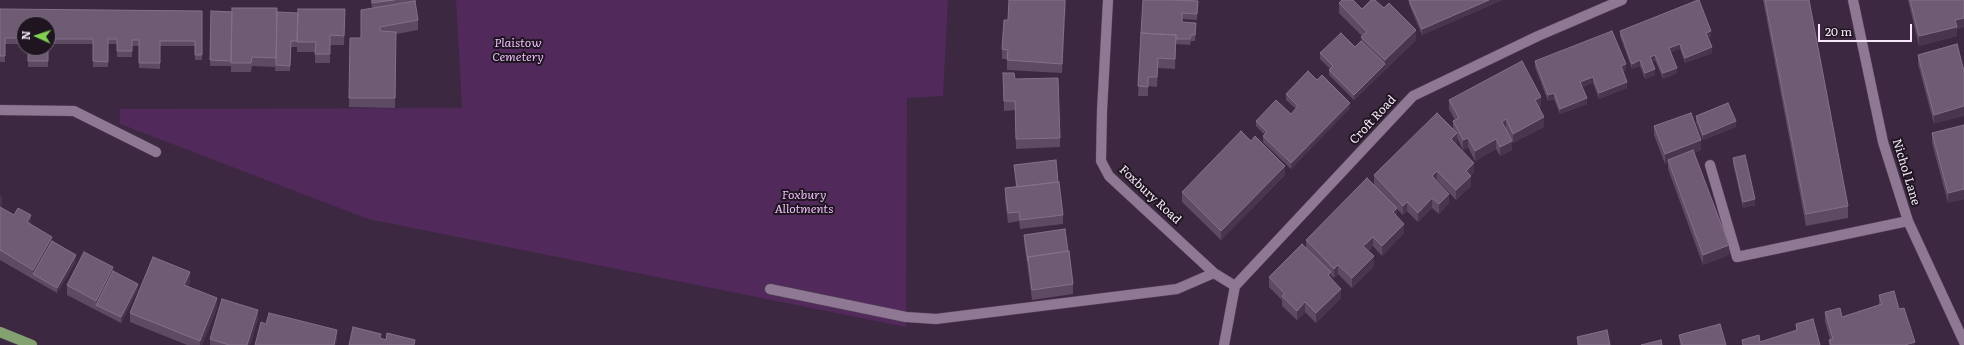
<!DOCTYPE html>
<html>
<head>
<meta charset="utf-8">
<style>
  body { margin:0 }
  #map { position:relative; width:1964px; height:345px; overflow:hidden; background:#3c2841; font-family:Literata,serif }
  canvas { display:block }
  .north { position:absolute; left:16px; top:16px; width:40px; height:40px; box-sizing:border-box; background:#1e1520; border:1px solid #746a77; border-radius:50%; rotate:273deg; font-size:11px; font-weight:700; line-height:16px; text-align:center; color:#f6e9f9 }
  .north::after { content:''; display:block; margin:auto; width:14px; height:18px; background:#82d050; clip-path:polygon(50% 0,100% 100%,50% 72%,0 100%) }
  .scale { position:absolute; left:1818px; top:24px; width:94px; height:18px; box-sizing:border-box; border:2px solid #f6e9f9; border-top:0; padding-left:5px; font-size:12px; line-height:14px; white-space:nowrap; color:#f6e9f9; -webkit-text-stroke:3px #1e1520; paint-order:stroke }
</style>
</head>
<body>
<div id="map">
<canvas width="1964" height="345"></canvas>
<div class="north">N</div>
<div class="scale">20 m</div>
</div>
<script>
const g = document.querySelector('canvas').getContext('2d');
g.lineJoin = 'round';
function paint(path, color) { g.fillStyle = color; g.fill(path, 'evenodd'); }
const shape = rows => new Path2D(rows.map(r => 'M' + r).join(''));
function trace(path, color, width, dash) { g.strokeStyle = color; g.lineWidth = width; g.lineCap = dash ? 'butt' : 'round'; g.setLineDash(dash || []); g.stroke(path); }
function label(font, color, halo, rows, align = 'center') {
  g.font = font + ' Literata,serif'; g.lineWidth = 4; g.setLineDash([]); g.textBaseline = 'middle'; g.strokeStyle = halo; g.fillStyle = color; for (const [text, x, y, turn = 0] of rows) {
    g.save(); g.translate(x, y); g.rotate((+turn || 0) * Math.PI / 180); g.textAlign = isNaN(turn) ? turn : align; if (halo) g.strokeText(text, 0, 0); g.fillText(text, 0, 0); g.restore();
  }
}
paint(shape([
  [456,0,948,0,943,96,907,98,906,327,368,219,120,124,120,109,462,108]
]), '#51295a');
const minor = shape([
  [1108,0,1102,111,1101,161,1109,176,1214,273,1235,286],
  [1853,0,1883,142,1908,221,1964,342],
  [0,110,74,111,156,152],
  [1710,165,1737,257,1908,221],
  [770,289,906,317,936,319,1177,289,1214,273],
  [1224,345,1235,286,1413,96,1538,36,1622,0]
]);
const major = shape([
  [0,332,32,345]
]);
trace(minor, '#554459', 11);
trace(major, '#554459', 11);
trace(minor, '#8e7894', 10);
trace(major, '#84a170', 10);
paint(shape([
  [371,0,416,0,416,2,415,3,418,20,418,30,396,34,395,108,349,107,350,38,361,38,372,8],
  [1066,0,1062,73,1007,70,1007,59,1002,59,1002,49,1008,20],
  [1143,0,1198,0,1197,20,1182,19,1182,22,1196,29,1195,41,1191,41,1190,45,1176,44,1175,69,1158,68,1157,87,1148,86,1148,96,1138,96],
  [1409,0,1502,0,1422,35,1409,4],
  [1763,0,1809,0,1848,206,1848,218,1806,226],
  [1908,0,1964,0,1964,27,1957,29,1957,36,1919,46],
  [1339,3,1362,9,1416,40,1354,100,1329,75,1329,70,1330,69,1320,59,1320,53,1355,47,1361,41,1362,36,1339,13],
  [0,9,202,11,202,60,195,60,195,46,160,46,160,69,139,68,139,46,132,46,132,57,117,57,117,44,108,44,108,67,93,67,93,44,48,44,24,24,24,44,5,44,5,62,0,62],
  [211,11,277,12,345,19,344,45,330,45,330,63,315,63,315,52,297,52,297,47,291,47,290,71,275,71,275,67,252,66,251,72,231,72,231,66,210,66],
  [1620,31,1711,36,1708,38,1712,53,1685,63,1680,49,1671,52,1677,73,1663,79,1655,60,1652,62,1655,75,1645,79,1640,66,1632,69,1620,36],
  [1957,44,1934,124,1918,64,1918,55],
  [28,48,48,48,48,67,28,67],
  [1535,61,1626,70,1623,71,1627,88,1599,99,1593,83,1582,87,1587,104,1560,114,1554,99,1548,101,1535,67],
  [1003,73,1060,138,1060,147,1016,149,1015,110,1004,111],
  [1317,80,1350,108,1291,169,1263,142,1263,136,1265,135,1256,126,1256,121,1291,114,1296,109,1286,100,1286,94],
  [1449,100,1541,107,1539,108,1544,127,1513,143,1512,141,1512,150,1500,156,1496,149,1475,161,1468,147,1463,150,1457,138,1457,143,1455,144,1474,172,1470,176,1471,186,1456,200,1437,180,1437,181,1449,203,1439,214,1432,208,1418,222,1407,211,1403,215,1397,209,1397,217,1404,233,1382,256,1373,246,1368,251,1374,266,1352,288,1338,274,1334,278,1331,275,1331,279,1341,298,1316,323,1305,312,1297,320,1282,306,1282,300,1269,287,1269,277,1306,247,1306,240,1374,184,1374,175,1453,129,1453,121,1455,120,1449,109],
  [1696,116,1736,127,1703,140,1696,122],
  [1964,125,1964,199,1948,203,1932,143,1932,133],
  [1654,126,1701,150,1694,153,1729,255,1703,265,1668,169,1668,163,1665,164,1654,135],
  [1733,158,1755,205,1743,208,1733,163],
  [1014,165,1058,182,1063,215,1063,224,1020,229,1019,221,1008,223,1005,198,1005,188,1016,187],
  [1285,175,1221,240,1182,202,1182,192],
  [0,195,2,205,0,207,31,225,76,261,57,293,0,260],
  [1024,235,1073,284,1073,294,1032,300,1024,241],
  [113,271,138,289,121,323,67,295,67,285],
  [190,282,188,286,217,308,202,345,187,345,130,322,130,313],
  [1879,295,1899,309,1915,345,1829,345,1829,340,1830,339,1825,322,1825,312,1842,317,1879,305],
  [258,319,250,345,210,345,210,339],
  [1796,324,1820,345,1742,345,1742,340,1760,342,1796,331],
  [1679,335,1726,345,1680,345],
  [1577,337,1610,345,1577,345]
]), '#5e4a63');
paint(shape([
  [1065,0,1066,0,1062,73,1062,64],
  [1489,0,1502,0,1422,35,1422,29],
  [1964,18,1964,27,1957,29,1957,36,1919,46,1919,36,1955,20],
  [1416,30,1416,40,1354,100,1354,95,1385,64,1385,60],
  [1711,31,1711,36,1706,39,1706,33],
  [1176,35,1176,44,1175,69,1175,59],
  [1680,44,1680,49,1669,53,1669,48],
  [1712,47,1712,53,1685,63,1685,58],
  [1655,55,1655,60,1650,63,1650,57],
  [1640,60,1640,66,1632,69,1632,64],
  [1626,64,1626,70,1621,72,1621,66],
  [1677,68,1677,73,1663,79,1663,73],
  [1655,69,1655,75,1645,79,1645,73],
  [1593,77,1593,83,1580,88,1580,82],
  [1627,82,1627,88,1599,99,1599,93],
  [1554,93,1554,99,1548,101,1548,95],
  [1541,97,1541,107,1535,110,1535,100],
  [1587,98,1587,104,1560,114,1560,109],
  [1350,103,1350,108,1291,169,1291,163],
  [1964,106,1964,116,1934,124,1934,115],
  [1544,117,1544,127,1513,143,1513,134],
  [1506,119,1506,129,1502,122],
  [1736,121,1736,127,1703,140,1703,135],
  [1457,133,1457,143,1451,149,1451,139],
  [1468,138,1468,147,1463,150,1463,140],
  [1496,139,1496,149,1475,161,1475,151],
  [1701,140,1701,150,1669,162,1668,160,1668,163,1665,164,1665,154],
  [1512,141,1512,150,1500,156,1500,147],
  [1474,163,1474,172,1466,180,1466,171],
  [1285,166,1285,175,1221,240,1221,231],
  [1437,171,1437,180,1432,185,1432,176],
  [1471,176,1471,186,1456,200,1456,190],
  [1964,189,1964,199,1948,203,1948,193],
  [1449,194,1449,203,1439,214,1439,204],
  [2,196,2,205,0,208,0,198],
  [1432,198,1432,208,1418,222,1418,213],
  [1755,199,1755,205,1743,208,1743,202],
  [1407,202,1407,211,1403,215,1403,206],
  [1397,208,1397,217,1393,212],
  [31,215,31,225,27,222],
  [1404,224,1404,233,1382,256,1382,246],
  [52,237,52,247,33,274,33,270],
  [1373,237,1373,246,1363,256,1363,246],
  [1729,245,1729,255,1703,265,1703,255],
  [76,255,76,261,57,293,57,288],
  [1374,256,1374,266,1352,288,1352,278],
  [1338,265,1338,274,1334,278,1334,269],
  [113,267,113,277,96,305,96,301],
  [190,272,190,282,184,295,184,285],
  [1331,272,1331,282,1328,275],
  [138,284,138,289,121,323,121,317],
  [1341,289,1341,298,1316,323,1316,313],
  [217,298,217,308,202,345,200,345,200,341],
  [1305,302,1305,312,1297,320,1297,311],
  [258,310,258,319,250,345,247,345],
  [337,330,337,340,336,345,334,345],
  [1915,342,1915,345,1905,345]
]), '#4a354f');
const building = shape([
  [372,0,394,0,372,3,372,0],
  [1009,0,1065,0,1062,64,1007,60,1008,50,1002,49,1004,20,1008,20,1009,0],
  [1143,0,1171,0,1198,1,1197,14,1182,13,1182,22,1196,23,1195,35,1191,35,1190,39,1176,39,1176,35,1141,33,1143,0],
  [1342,0,1353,0,1362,9,1371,0,1375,0,1384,8,1389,3,1416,30,1385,60,1361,37,1367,32,1339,3,1342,0],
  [1409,0,1489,0,1422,29,1409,0],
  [1698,0,1699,0,1711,31,1706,33,1712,47,1685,58,1680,44,1669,48,1677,68,1663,73,1655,55,1650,57,1655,69,1645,73,1640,60,1632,64,1620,31,1698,0],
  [1765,0,1809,0,1848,206,1806,214,1765,0],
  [1910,0,1964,0,1964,18,1955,20,1957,27,1919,36,1910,0],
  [415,1,418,20,380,27,380,31,396,32,395,98,349,98,350,38,361,38,361,10,415,1],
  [232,8,277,8,276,58,252,57,251,63,231,63,232,8],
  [0,9,202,11,202,55,195,55,195,41,160,41,160,63,139,63,139,40,132,40,132,51,117,51,117,39,108,39,108,62,93,61,93,39,48,39,48,43,48,24,24,24,24,38,5,38,5,56,0,56,0,9],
  [298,9,345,9,344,36,330,35,330,54,315,54,316,42,297,42,298,9],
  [211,11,232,12,231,61,210,60,211,11],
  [277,12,298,13,297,41,291,41,290,66,276,65,277,12],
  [1612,31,1626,64,1621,66,1627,82,1599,93,1593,77,1580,82,1587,98,1560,109,1554,93,1548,95,1535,61,1612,31],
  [1141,33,1176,35,1175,59,1158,58,1157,77,1148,77,1148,87,1138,86,1141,33],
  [1341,33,1355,47,1361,41,1385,64,1354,95,1329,70,1333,66,1320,53,1341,33],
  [1957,44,1964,71,1964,106,1934,115,1918,55,1957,44],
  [28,48,48,48,48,61,28,61,28,48],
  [1522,61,1541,97,1535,100,1544,117,1513,134,1506,119,1502,122,1512,141,1500,147,1496,139,1475,151,1468,138,1463,140,1453,121,1459,118,1449,100,1522,61],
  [1308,71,1317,80,1322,75,1350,103,1291,163,1263,136,1267,132,1256,121,1276,100,1291,114,1298,106,1286,94,1308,71],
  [1003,73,1014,73,1015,79,1058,78,1060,138,1016,139,1015,101,1004,101,1003,73],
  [1728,103,1736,121,1703,135,1696,116,1728,103],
  [1437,113,1457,133,1451,139,1474,163,1466,171,1471,176,1456,190,1437,171,1432,176,1449,194,1439,204,1432,198,1418,213,1407,202,1403,206,1374,175,1437,113],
  [1691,113,1701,140,1665,154,1654,126,1691,113],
  [1964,125,1964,189,1948,193,1932,133,1964,125],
  [1241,131,1251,141,1255,136,1285,166,1221,231,1182,192,1241,131],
  [1693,150,1729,245,1703,255,1668,160,1693,150],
  [1745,155,1755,199,1743,202,1733,158,1745,155],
  [1056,160,1058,182,1017,187,1014,165,1056,160],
  [1367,178,1397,208,1393,212,1404,224,1382,246,1373,237,1368,242,1363,246,1374,256,1352,278,1338,265,1334,269,1306,240,1367,178],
  [1059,182,1063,215,1020,220,1019,212,1008,213,1005,188,1059,182],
  [0,207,14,215,18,208,31,215,27,222,52,237,33,270,0,250,0,207],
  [1065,229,1068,251,1028,257,1028,261,1024,235,1065,229],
  [52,241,76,255,57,288,33,274,52,241],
  [1302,244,1331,272,1328,275,1341,289,1316,313,1305,302,1297,311,1282,296,1285,294,1269,277,1302,244],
  [1069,251,1073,284,1032,290,1028,257,1069,251],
  [84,252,113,267,96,301,67,285,84,252],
  [153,257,190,272,184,285,217,298,200,341,130,313,153,257],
  [113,271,138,284,121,317,96,305,113,271],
  [1894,291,1899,309,1904,308,1915,342,1905,345,1831,345,1829,340,1833,339,1825,312,1840,308,1842,317,1882,304,1879,295,1894,291],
  [222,299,258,310,247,345,229,345,210,339,222,299],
  [269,313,337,330,334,345,255,345,261,322,266,324,269,313],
  [1813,319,1820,345,1743,345,1742,340,1759,335,1760,342,1797,330,1796,324,1813,319],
  [1720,324,1726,345,1682,345,1679,335,1720,324],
  [353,327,381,334,380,338,386,340,387,333,415,340,414,345,349,345,353,327],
  [1607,330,1610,345,1579,345,1577,337,1607,330],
  [1661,340,1662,345,1641,345,1661,340]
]);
paint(building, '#6f5b73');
trace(building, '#847188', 1);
label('italic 12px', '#eebff9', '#1e1520', [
  ["Plaistow",518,43],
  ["Cemetery",518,57],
  ["Foxbury",804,195],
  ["Allotments",804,209]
]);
label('12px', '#f6e9f9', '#1e1520', [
  ["Croft Road",1373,120,-47],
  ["Nichol Lane",1906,172,73],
  ["Foxbury Road",1150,195,43]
]);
</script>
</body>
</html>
